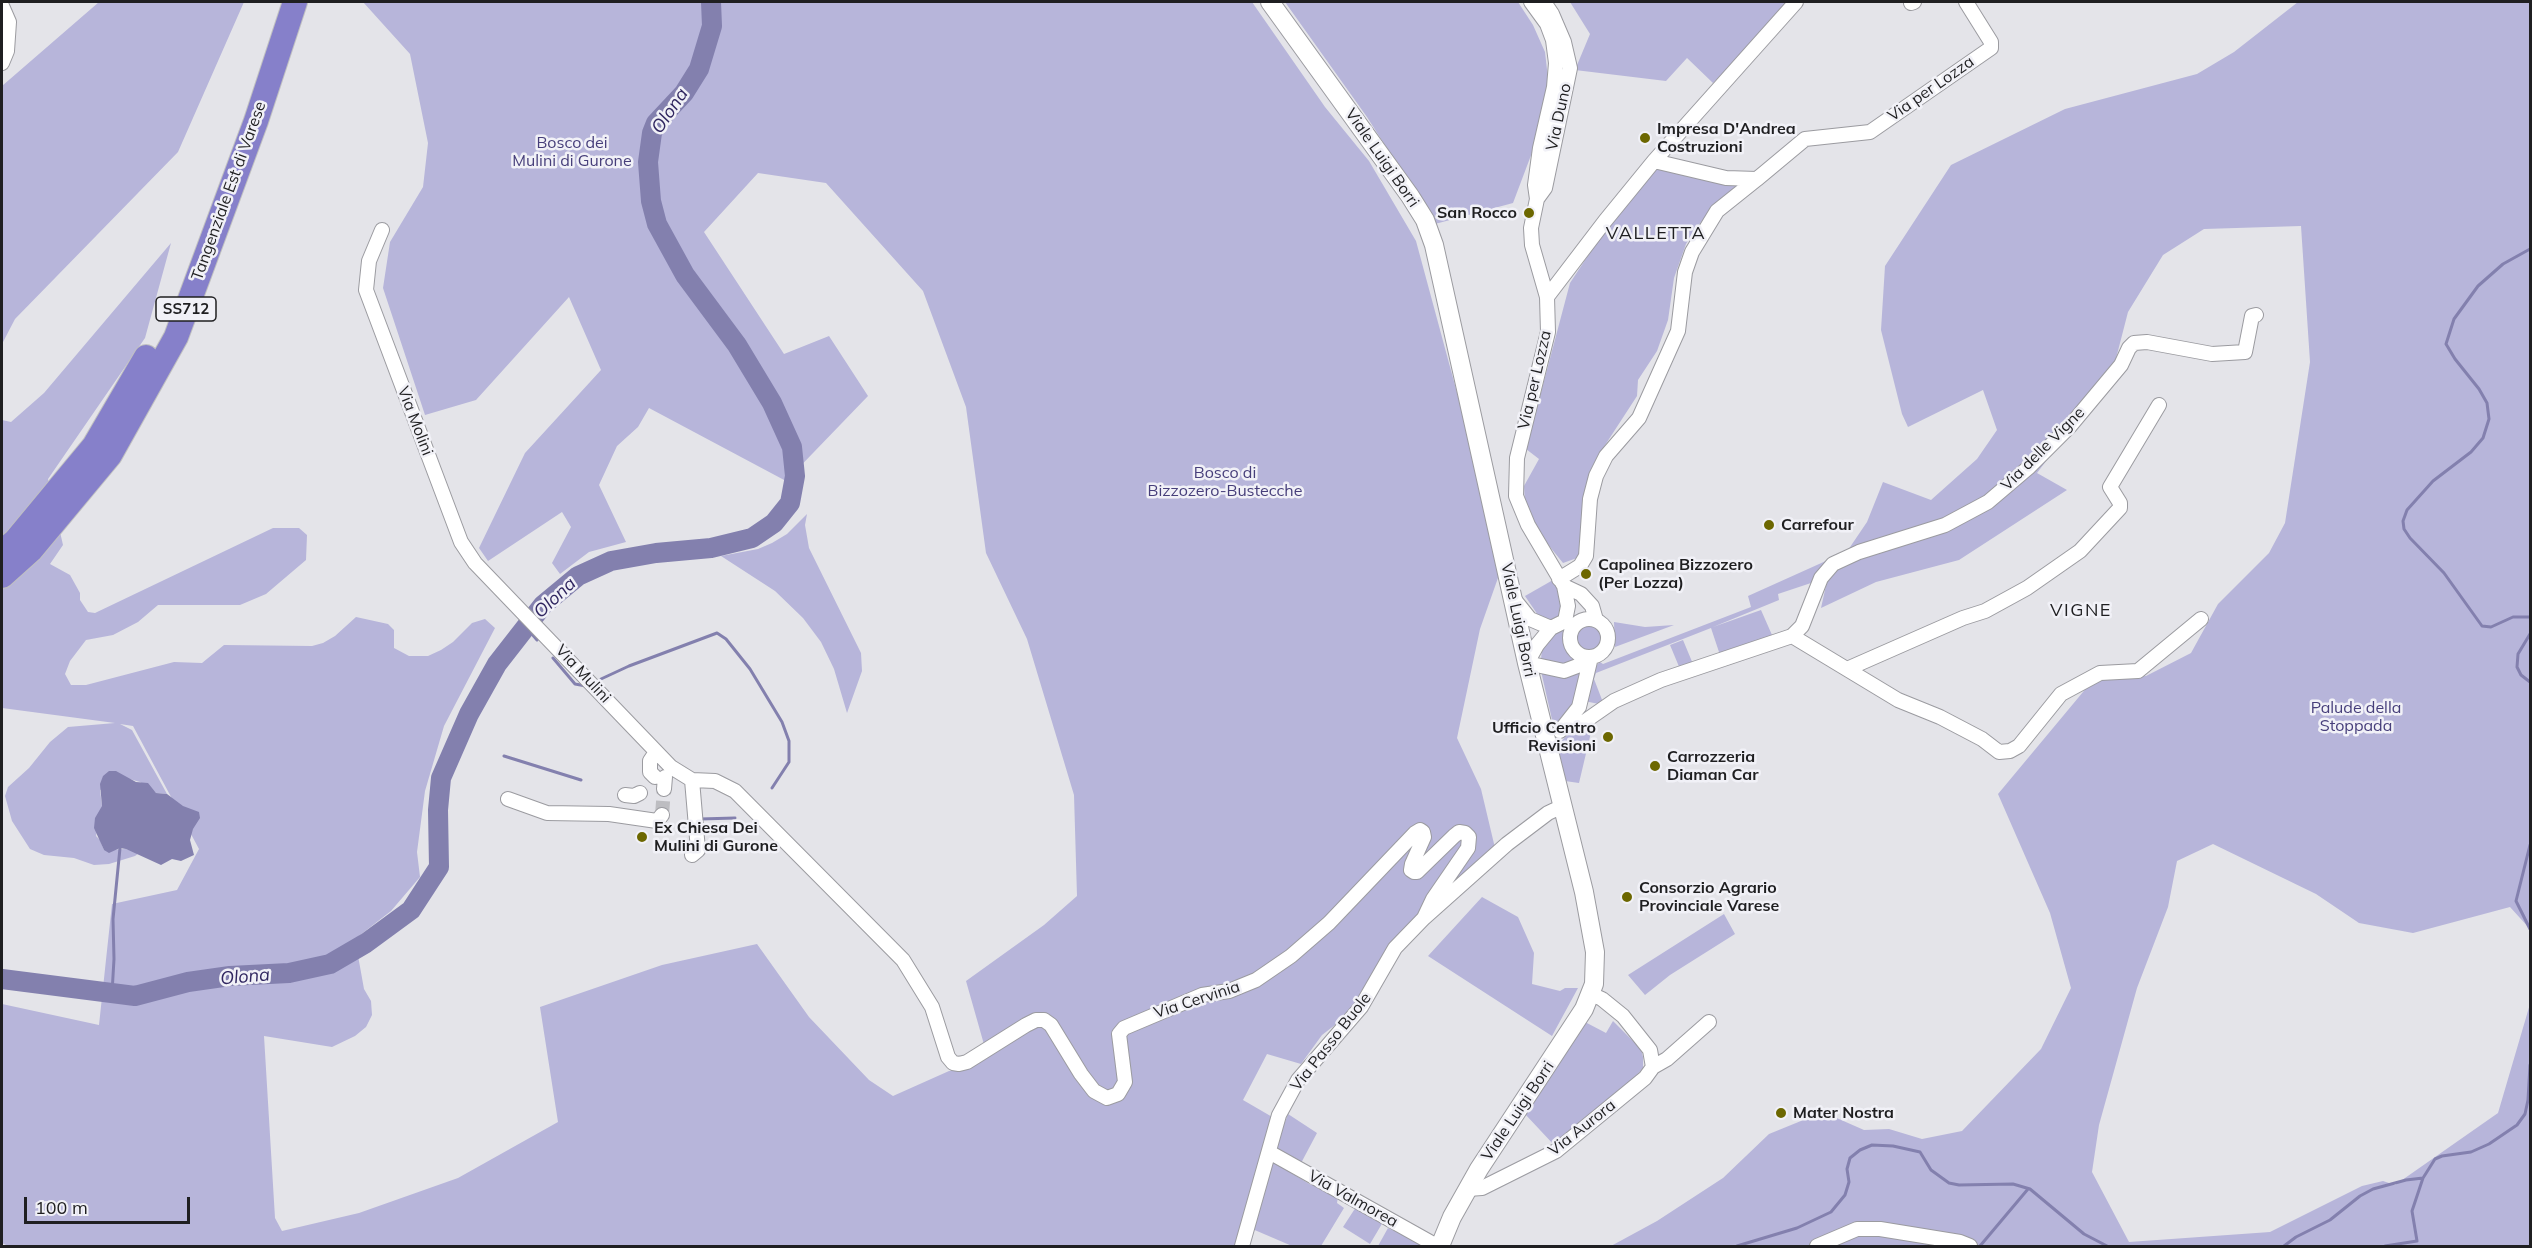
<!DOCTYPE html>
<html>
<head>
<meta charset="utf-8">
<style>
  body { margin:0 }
  #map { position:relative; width:2532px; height:1248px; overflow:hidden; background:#e4e4e9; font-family:Mulish,sans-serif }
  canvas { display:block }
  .frame { position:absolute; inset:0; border:3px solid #1f1f21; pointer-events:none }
  .scale { position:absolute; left:24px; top:1197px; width:166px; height:27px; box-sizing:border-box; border:3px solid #1f1f21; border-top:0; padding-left:8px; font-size:18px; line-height:21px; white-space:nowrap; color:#1f1f21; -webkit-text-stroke:4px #f1f1f7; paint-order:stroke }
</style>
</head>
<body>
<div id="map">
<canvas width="2532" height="1248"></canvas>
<div class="frame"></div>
<div class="scale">100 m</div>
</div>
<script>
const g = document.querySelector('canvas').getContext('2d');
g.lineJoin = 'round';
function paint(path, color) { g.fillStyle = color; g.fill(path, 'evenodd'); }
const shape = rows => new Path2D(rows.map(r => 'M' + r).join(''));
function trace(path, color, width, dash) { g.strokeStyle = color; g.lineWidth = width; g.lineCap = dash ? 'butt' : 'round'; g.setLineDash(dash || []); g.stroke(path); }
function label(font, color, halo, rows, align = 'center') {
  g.font = font + ' Mulish,sans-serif'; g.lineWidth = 5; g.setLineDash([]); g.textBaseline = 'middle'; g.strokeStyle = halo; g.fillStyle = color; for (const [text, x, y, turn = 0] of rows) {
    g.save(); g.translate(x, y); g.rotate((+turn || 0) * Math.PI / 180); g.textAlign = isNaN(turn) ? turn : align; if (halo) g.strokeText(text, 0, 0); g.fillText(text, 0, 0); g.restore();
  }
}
paint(shape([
  [99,2,244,2,178,152,15,319,2,344,2,86],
  [363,2,1252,2,1325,107,1369,161,1416,241,1493,526,1499,575,1480,629,1457,738,1481,789,1495,848,1405,940,1357,1008,1322,1035,1301,1064,1267,1054,1243,1100,1274,1118,1236,1246,8,1246,2,1243,2,1004,99,1025,112,904,177,890,199,849,133,726,120,724,132,730,167,794,156,793,140,782,126,778,100,790,102,806,96,836,100,840,104,850,126,849,139,853,135,856,109,864,94,865,74,858,44,855,30,849,12,821,5,796,8,787,29,768,50,742,68,727,115,723,2,708,2,420,11,422,44,393,171,243,145,338,48,479,63,545,50,564,70,575,80,593,80,600,88,612,95,613,273,528,299,528,307,535,306,560,266,594,240,605,158,605,138,622,113,635,86,640,70,661,65,674,71,685,86,685,174,662,202,663,224,645,312,646,323,643,335,636,356,617,388,624,394,630,394,648,409,656,428,656,441,650,453,642,472,623,485,619,495,628,444,726,425,791,417,852,420,877,391,911,355,939,364,989,371,1001,372,1015,366,1027,355,1036,332,1047,264,1036,275,1218,282,1231,359,1213,458,1178,558,1122,540,1007,662,965,757,944,809,1017,869,1080,893,1096,949,1071,966,1069,987,1055,966,981,1044,925,1077,896,1074,795,1027,639,986,553,966,407,923,291,826,183,758,173,704,232,784,354,829,336,868,396,786,481,649,408,638,427,617,446,599,485,626,542,589,552,560,574,552,563,571,527,562,512,488,561,479,548,525,453,601,370,569,297,476,400,425,415,383,288,390,242,423,187,428,143,410,54],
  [1285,2,1518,2,1533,25,1545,52,1549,87,1533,150,1513,203,1435,224,1367,117],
  [1570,2,1793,2,1713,83,1687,58,1666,81,1575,70,1590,34],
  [2298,2,2530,2,2530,929,2510,907,2413,933,2359,923,2316,894,2213,844,2177,861,2168,907,2137,988,2099,1125,2092,1172,2129,1242,2270,1232,2362,1186,2383,1181,2395,1185,2498,1113,2530,1004,2530,1246,1611,1246,1657,1221,1723,1178,1769,1134,1823,1112,1864,1130,1889,1129,1922,1139,1962,1131,2041,1049,2071,988,2050,913,1998,794,2093,680,2146,676,2191,653,2218,604,2269,553,2285,523,2310,362,2301,226,2204,229,2163,255,2128,312,2112,374,2037,473,2067,490,1959,560,1876,582,1821,608,1827,581,1867,522,1883,482,1931,500,1977,459,1997,430,1983,390,1908,427,1902,414,1881,330,1885,266,1951,165,2065,109,2197,74,2234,52],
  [1658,166,1741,187,1712,210,1695,229,1686,244,1674,278,1668,320,1657,351,1638,380,1637,396,1598,456,1585,498,1580,554,1577,558,1563,563,1542,537,1525,503,1524,486,1539,459,1526,449,1570,283,1593,248],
  [807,514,805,525,809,548,861,653,862,671,847,713,834,669,821,642,803,618,775,591,721,556,758,549,772,543,787,534],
  [1828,560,1817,581,1778,594,1779,600,1713,627,1761,610,1772,635,1720,655,1711,628,1596,673,1594,679,1604,705,1584,701,1592,669,1600,662,1603,664,1751,607,1748,596],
  [1553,580,1562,597,1562,617,1552,622,1542,621,1525,596],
  [1614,622,1645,627,1674,625,1615,647],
  '1575 637a14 14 0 1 1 28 0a14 14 0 1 1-28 0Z',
  [1564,627,1568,627,1566,641,1572,652,1582,660,1564,666,1541,660,1542,646],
  [1683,640,1693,664,1680,669,1670,645],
  [1541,671,1580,671,1575,699,1565,719,1560,724,1553,724],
  [1593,724,1579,783,1565,781,1557,747,1569,732],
  [1482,897,1518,917,1534,953,1532,984,1560,991,1565,988,1578,988,1552,1036,1428,956],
  [1724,914,1735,934,1670,975,1645,995,1628,975],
  [1613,1021,1641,1049,1643,1057,1643,1068,1636,1076,1554,1145,1525,1114,1585,1022,1606,1033],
  [1288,1114,1317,1133,1300,1165,1275,1149],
  [1272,1161,1311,1185,1315,1182,1338,1196,1337,1203,1344,1208,1321,1246,1292,1246,1250,1228],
  [1356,1207,1383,1222,1370,1244,1343,1227],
  [1388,1228,1412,1239,1424,1246,1378,1246]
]), '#b7b5da');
paint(shape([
  [109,771,116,771,136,782,148,783,156,793,167,794,183,806,199,812,200,818,193,829,190,840,194,855,181,861,172,859,161,865,126,849,120,848,109,853,104,850,94,828,95,818,102,806,100,784,103,776]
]), '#8380ae');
trace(shape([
  [2530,249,2503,264,2478,286,2454,319,2446,344,2455,359,2479,389,2487,403,2489,419,2483,438,2471,452,2433,481,2407,510,2403,521,2404,529,2410,538,2444,573,2482,626,2491,627,2513,617,2530,617],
  [526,627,537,640],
  [2530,634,2518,654,2517,667,2521,675,2530,682],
  [553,658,575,684,586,686],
  [601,679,629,666,717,633,726,639,750,669,782,722,789,741,789,762,772,788],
  [504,756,581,780],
  [700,819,735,818],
  [2530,845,2516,901,2530,929],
  [112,993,114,959,113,919,120,848],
  [1737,1246,1797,1228,1831,1212,1845,1195,1849,1182,1847,1169,1850,1158,1860,1150,1872,1145,1893,1146,1920,1152,1931,1170,1949,1183,1959,1185,2013,1184,2030,1189,2084,1234,2107,1246],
  [1980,1246,2028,1189],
  [2284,1246,2296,1237,2330,1220,2360,1196,2373,1189,2406,1180,2423,1178],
  [2385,1246,2417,1241,2412,1211,2423,1178,2435,1159,2442,1156,2471,1152,2489,1144,2517,1125,2525,1114,2528,1100,2530,1065]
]), '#8380ae', 3);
trace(shape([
  [2,979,135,996,188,982,230,976,289,973,330,964,366,943,411,910,439,867,438,810,441,778,469,714,497,664,543,605,578,576,611,561,656,553,711,548,752,538,774,523,790,503,795,476,792,447,772,403,737,345,685,275,657,224,651,201,648,162,652,133,656,123,684,93,699,69,712,26,711,2]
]), '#8380ae', 20);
trace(shape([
  [662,815,664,789]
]), '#bdbdc1', 14, [14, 7]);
const street = shape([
  [1531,2,1547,24,1553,40,1556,63,1554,87,1540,148,1535,185,1537,199],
  [1544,2,1552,14,1564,42,1570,68,1545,188,1537,199,1531,228,1532,245,1547,297],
  [1911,3,1914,2],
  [2,6,9,22,7,51,2,63],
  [1654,161,1726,178,1757,179,1805,139,1870,132,1991,48,1991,42,1966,2],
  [382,230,369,261,366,290,461,542,475,563,671,767,692,780,715,781,735,791,903,960,932,1007,948,1057,953,1063,959,1064,967,1062,1026,1025,1036,1020,1044,1020,1051,1025,1081,1074,1094,1091,1107,1098,1118,1094,1125,1082,1119,1034,1124,1028,1202,995,1229,991,1256,980,1291,956,1329,923,1415,833,1420,830,1423,832,1424,837,1412,864,1411,870,1414,872,1417,872,1454,836,1459,832,1465,833,1469,837,1468,848,1433,899,1424,918],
  [1559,579,1580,566,1586,556,1590,499,1596,476,1606,456,1639,418,1678,331,1685,272,1692,252,1717,211,1757,179],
  [1564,586,1581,594,1592,606,1596,620],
  [1514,599,1530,619,1551,628],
  '1570 638a19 19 0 1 1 38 0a19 19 0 1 1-38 0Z',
  [1565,621,1568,606,1564,586,1528,525,1516,496,1517,458,1548,332,1547,297,1605,221,1654,161,1796,2],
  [1565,621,1551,628,1537,645,1527,663,1564,671,1588,662],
  [1792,636,1898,700,1940,717,1982,739,1999,752,2010,751,2019,746,2061,694,2100,673,2138,671,2201,619],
  [1847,669,1963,618,1985,611,2027,588,2080,551,2120,508,2120,503,2110,487,2159,405],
  [1564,728,1581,724,1614,701,1661,680,1792,636,1802,626,1821,578,1833,564,1859,552,1945,525,1988,502,2028,468,2070,426,2121,365,2129,348,2134,343,2147,342,2212,354,2245,352,2252,316,2256,315],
  [1560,731,1579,707,1591,657],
  [655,777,650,772,650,761,656,752],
  [692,780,698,850,692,855],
  [664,789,665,777],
  [625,795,634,796,640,793],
  [508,799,547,813,609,814,657,821,662,815],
  [1653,1067,1667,1059,1709,1022],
  [1269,1152,1437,1246],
  [1468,1189,1482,1188,1556,1151,1645,1078,1653,1067,1650,1050,1623,1016,1602,999,1591,994],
  [1242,1246,1279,1115,1298,1080,1361,1007,1395,948,1424,918,1507,844,1548,813,1563,806],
  [1817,1246,1857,1229,1880,1229,1960,1242,1970,1246]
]);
const secondary = shape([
  [1270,2,1410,196,1425,220,1434,245,1527,663,1584,892,1595,952,1594,984,1584,1009,1479,1169,1452,1217,1440,1246]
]);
const highway = shape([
  [2,552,16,540,94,446,146,357],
  [2,576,31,550,110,455,176,337,256,121,295,2]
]);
trace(street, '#9b9ba0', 16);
trace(secondary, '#9b9ba0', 20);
trace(highway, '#c0c0c1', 26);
trace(street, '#fff', 14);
trace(secondary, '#fff', 18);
trace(highway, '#8680ca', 24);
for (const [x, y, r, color] of [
  [1645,138,6,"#6c6700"],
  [1529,213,6,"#6c6700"],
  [1769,525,6,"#6c6700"],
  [1586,574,6,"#6c6700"],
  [1608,737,6,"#6c6700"],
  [1655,766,6,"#6c6700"],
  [642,837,6,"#6c6700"],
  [1627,897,6,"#6c6700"],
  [1781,1113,6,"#6c6700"]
]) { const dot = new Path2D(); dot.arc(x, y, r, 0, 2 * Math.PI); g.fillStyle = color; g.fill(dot); trace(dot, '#f1f1f7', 2); }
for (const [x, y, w] of [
  [186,309,60]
]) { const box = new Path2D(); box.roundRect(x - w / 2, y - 12, w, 24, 4.5); g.fillStyle = '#f1f1f7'; g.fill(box); trace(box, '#1f1f21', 1.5); }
label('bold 15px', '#1f1f21', null, [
  ["SS712",186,309]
]);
label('16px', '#1f1f21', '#f1f1f7', [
  ["Via per Lozza",1931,89,-35],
  ["Via Duno",1559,117,-78],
  ["Viale Luigi Borri",1382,158,55],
  ["Tangenziale Est di Varese",229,191,-70],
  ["Via per Lozza",1535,380,-77],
  ["Via Molini",415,421,69],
  ["Via delle Vigne",2043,449,-45],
  ["Viale Luigi Borri",1518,620,78],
  ["Via Mulini",583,674,47],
  ["Via Cervinia",1197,1000,-18],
  ["Via Passo Buole",1331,1042,-52],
  ["Viale Luigi Borri",1518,1111,-56],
  ["Via Aurora",1582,1128,-38],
  ["Via Valmorea",1353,1199,29]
]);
label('bold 16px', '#1f1f21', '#f1f1f7', [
  ["Impresa D'Andrea",1657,129],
  ["Costruzioni",1657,147],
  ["San Rocco",1517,213,"right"],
  ["Carrefour",1781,525],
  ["Capolinea Bizzozero",1598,565],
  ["(Per Lozza)",1598,583],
  ["Ufficio Centro",1596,728,"right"],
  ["Revisioni",1596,746,"right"],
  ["Carrozzeria",1667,757],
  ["Diaman Car",1667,775],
  ["Ex Chiesa Dei",654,828],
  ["Mulini di Gurone",654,846],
  ["Consorzio Agrario",1639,888],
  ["Provinciale Varese",1639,906],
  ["Mater Nostra",1793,1113]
], 'left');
label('16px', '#463e7a', '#f1f1f7', [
  ["Bosco dei",572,143],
  ["Mulini di Gurone",572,161],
  ["Bosco di",1225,473],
  ["Bizzozero-Bustecche",1225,491],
  ["Palude della",2356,708],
  ["Stoppada",2356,726]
]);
label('italic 18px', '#302660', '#f1f1f7', [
  ["Olona",670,111,-56],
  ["Olona",555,598,-43],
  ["Olona",245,977,-5]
]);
g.letterSpacing = '1.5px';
label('18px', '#1f1f21', '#f1f1f7', [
  ["VALLETTA",1656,234],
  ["VIGNE",2081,611]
]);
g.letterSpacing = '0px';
</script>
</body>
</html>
